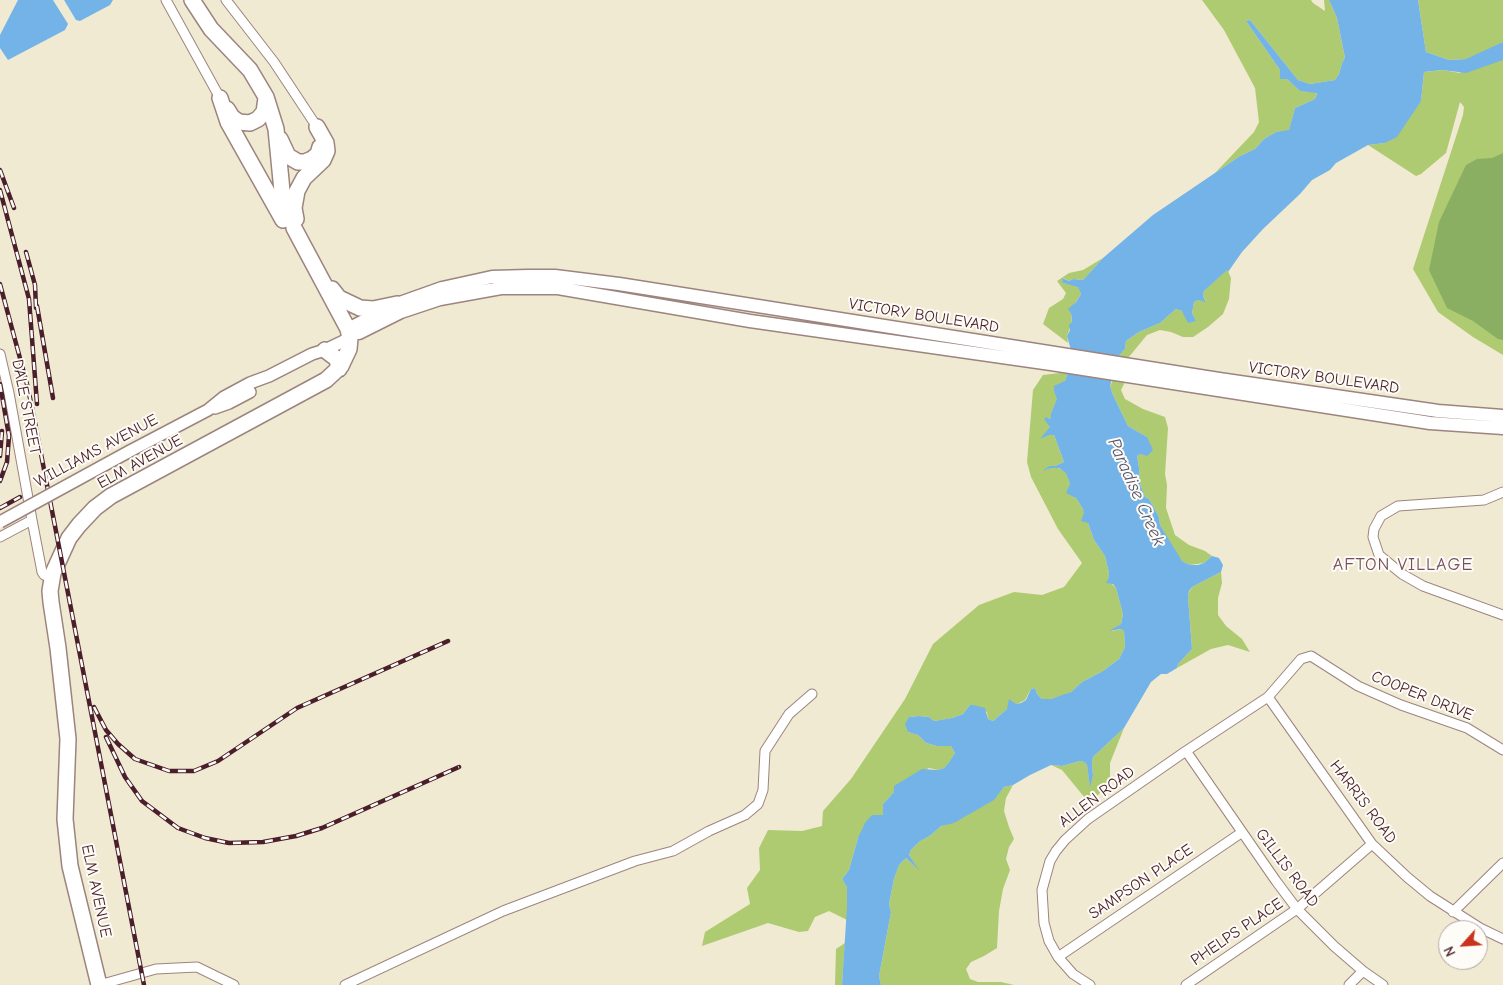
<!DOCTYPE html>
<html>
<head>
<meta charset="utf-8">
<style>
  body { margin:0 }
  #map { position:relative; width:1503px; height:985px; overflow:hidden; background:#f0ead2; font-family:"Comic Neue",sans-serif }
  canvas { display:block }
  .north { position:absolute; left:1438px; top:920px; width:50px; height:50px; box-sizing:border-box; background:#fdfcf7; border:1px solid #b5a4a5; border-radius:50%; rotate:244deg; font-size:14px; font-weight:700; line-height:20px; text-align:center; color:#4a1f2b }
  .north::after { content:''; display:block; margin:auto; width:18px; height:22px; background:#c8321e; clip-path:polygon(50% 0,100% 100%,50% 72%,0 100%) }
</style>
</head>
<body>
<div id="map">
<canvas width="1503" height="985"></canvas>
<div class="north">N</div>
</div>
<script>
const g = document.querySelector('canvas').getContext('2d');
g.lineJoin = 'round';
function paint(path, color) { g.fillStyle = color; g.fill(path, 'evenodd'); }
const shape = rows => new Path2D(rows.map(r => 'M' + r).join(''));
function trace(path, color, width, dash) { g.strokeStyle = color; g.lineWidth = width; g.lineCap = dash ? 'butt' : 'round'; g.setLineDash(dash || []); g.stroke(path); }
function label(font, color, halo, rows, align = 'center') {
  g.font = font + ' "Comic Neue",sans-serif'; g.lineWidth = 4; g.setLineDash([]); g.textBaseline = 'middle'; g.strokeStyle = halo; g.fillStyle = color; for (const [text, x, y, turn = 0] of rows) {
    g.save(); g.translate(x, y); g.rotate((+turn || 0) * Math.PI / 180); g.textAlign = isNaN(turn) ? turn : align; if (halo) g.strokeText(text, 0, 0); g.fillText(text, 0, 0); g.restore();
  }
}
paint(shape([
  [1202,0,1311,0,1313,3,1325,11,1324,0,1329,0,1337,18,1345,58,1342,63,1339,74,1335,80,1310,84,1298,80,1250,20,1246,21,1280,70,1280,79,1287,79,1300,91,1317,92,1315,99,1295,108,1289,131,1276,132,1264,139,1255,149,1240,156,1215,173,1254,132,1259,122,1255,88,1224,30],
  [1418,0,1503,0,1503,355,1473,337,1438,312,1413,269,1463,115,1464,107,1460,102,1446,153,1421,174,1416,176,1368,145,1385,143,1421,101,1424,72,1443,70,1460,73,1466,59,1449,60,1426,52],
  [1103,258,1083,280,1073,279,1069,281,1063,278,1063,283,1078,286,1081,294,1073,306,1071,316,1072,322,1067,336,1068,343,1043,324,1049,308,1063,299,1066,293,1057,281,1069,273,1083,270],
  [1227,269,1231,278,1229,299,1223,314,1208,327,1193,337,1183,337,1171,332,1160,330,1147,335,1128,358,1118,357,1125,349,1126,341,1139,332,1160,323,1176,309,1182,311,1196,321,1192,313,1194,302,1198,300,1206,301,1203,296,1204,291],
  [1068,372,1065,381,1054,391,1058,398,1051,413,1051,417,1049,419,1050,426,1049,435,1054,435,1064,462,1055,466,1049,466,1046,470,1050,468,1058,468,1066,472,1070,484,1068,493,1076,498,1083,509,1094,540,1105,556,1109,573,1108,580,1116,588,1123,614,1121,624,1111,631,1122,629,1124,631,1125,647,1119,659,1103,671,1082,682,1071,692,1062,696,1051,699,1042,699,1037,694,1035,688,1031,689,1025,700,1007,709,993,721,988,719,987,712,970,705,963,714,952,718,934,721,929,717,919,716,909,717,908,732,918,735,926,743,937,746,951,746,955,753,948,765,944,768,938,770,929,768,894,792,883,804,883,815,858,838,849,870,842,879,847,887,847,920,829,911,815,917,808,931,799,932,768,923,702,946,705,932,750,904,747,888,760,870,759,848,768,830,802,831,822,826,823,811,851,779,905,699,933,644,979,605,1014,592,1042,595,1064,587,1082,563,1058,529,1031,477,1027,462,1033,390,1043,375],
  [1113,380,1125,382,1121,390,1125,399,1143,409,1165,417,1168,428,1165,474,1167,485,1166,508,1175,535,1189,545,1205,551,1212,556,1204,563,1190,565,1182,561,1178,557,1160,525,1159,517,1153,506,1149,499,1145,497,1140,484,1139,468,1137,456,1141,454,1147,437,1128,426,1113,395,1110,386],
  [1221,572,1222,583,1218,598,1218,615,1226,626,1242,639,1250,652,1228,645,1211,649,1177,668,1178,664,1192,649,1188,597,1189,592,1192,587],
  [1124,728,1110,763,1110,783,1093,800,1085,798,1062,770,1051,765,1062,766,1080,761,1084,762,1087,765,1090,785,1093,776,1092,764,1093,757],
  [1013,785,1006,798,1004,811,1009,827,1014,839,1009,847,1006,859,1010,870,1003,889,999,911,997,948,984,956,971,962,966,969,970,979,978,982,1001,982,1014,985,881,985,879,976,891,912,889,904,894,879,899,865,906,858,917,868,909,855,911,850,919,842,931,835,941,826,954,822,993,800,1004,787],
  [845,943,842,985,835,985,836,949]
]), '#aecb71');
paint(shape([
  [1503,153,1503,340,1498,339,1473,321,1447,308,1429,270,1439,222,1466,165,1477,159,1492,158]
]), '#8aaf63');
paint(shape([
  [18,0,53,0,68,24,65,30,8,60,0,48,0,35],
  [64,0,113,0,110,5,80,21,76,20],
  [1329,0,1418,0,1426,52,1449,60,1466,59,1503,42,1503,60,1466,73,1442,70,1424,72,1421,101,1397,137,1385,143,1368,145,1336,163,1330,170,1312,180,1300,194,1263,229,1242,252,1228,272,1227,270,1204,291,1203,296,1206,302,1198,300,1194,302,1192,313,1196,321,1188,323,1182,311,1176,309,1160,323,1139,332,1126,341,1125,349,1118,357,1110,386,1113,395,1128,426,1147,437,1153,450,1147,456,1141,454,1137,456,1139,468,1140,484,1145,497,1149,499,1153,506,1159,517,1160,525,1182,561,1190,565,1198,565,1204,563,1212,556,1219,558,1223,565,1221,572,1192,587,1189,591,1188,597,1192,649,1178,664,1177,668,1167,674,1161,674,1151,682,1124,728,1093,757,1092,764,1093,776,1090,787,1087,765,1084,762,1080,761,1062,766,1051,765,1030,775,1013,785,1004,787,994,800,954,823,941,826,931,835,919,842,911,850,909,855,919,870,906,858,899,865,894,879,889,904,891,912,879,976,881,985,842,985,847,907,847,887,842,879,849,870,858,838,865,823,872,815,883,815,883,804,894,792,894,786,922,769,938,770,944,768,948,764,955,753,951,746,937,746,926,743,918,735,908,732,905,724,909,717,919,716,929,717,934,721,952,718,963,714,970,705,973,705,985,708,988,719,993,721,1007,709,1009,699,1016,704,1021,703,1026,700,1031,689,1035,688,1037,694,1042,699,1051,699,1071,692,1082,682,1103,671,1119,659,1125,647,1124,631,1121,629,1109,631,1121,624,1123,614,1116,588,1113,584,1106,583,1108,580,1109,573,1105,556,1094,540,1088,523,1081,521,1084,513,1083,509,1076,498,1066,493,1070,484,1066,473,1059,468,1051,468,1043,471,1049,466,1055,466,1064,462,1054,435,1049,435,1040,439,1050,427,1044,419,1046,417,1049,419,1051,417,1051,413,1057,399,1054,391,1054,386,1065,381,1068,372,1071,350,1067,336,1070,330,1069,325,1072,322,1071,313,1068,309,1076,302,1081,294,1078,287,1063,283,1062,278,1069,281,1073,279,1083,280,1103,258,1153,215,1240,156,1255,149,1264,139,1276,132,1289,130,1295,108,1315,99,1317,93,1300,91,1287,79,1280,79,1280,70,1246,21,1250,20,1298,80,1310,84,1335,80,1339,74,1342,63,1345,58,1337,18]
]), '#73b3e7');
const minor = shape([
  [166,0,220,98],
  [226,0,274,62,317,127],
  [0,354,9,393,32,520,0,537],
  [1503,492,1484,500,1398,506,1381,516,1374,529,1373,537,1379,555,1402,574,1423,586,1503,615],
  [32,520,42,572,44,575,52,578],
  [1268,697,1372,844,1407,877,1430,896,1480,928,1503,939],
  [1186,751,1276,881,1297,909,1334,946,1363,971,1383,985],
  [1453,912,1503,863],
  [1058,957,1241,833],
  [99,985,156,969,197,967,234,985],
  [345,985,503,911,635,861,673,851,709,831,745,815,758,804,763,790,765,751,789,714,812,694],
  [1090,985,1073,974,1058,957,1049,941,1044,923,1042,890,1050,861,1056,851,1065,840,1088,819,1186,751,1268,697,1301,659,1311,656,1358,686,1401,705,1467,728,1503,750],
  [1186,985,1297,909,1372,844],
  [1349,985,1363,971]
]);
const tertiary = shape([
  [215,408,229,403,250,392],
  [130,451,208,410,224,397,250,383,269,376,312,354,325,350,350,338]
]);
const secondary = shape([
  [348,329,397,304,442,288,492,277,528,276,555,276,619,284,1219,379,1438,411,1503,416],
  [359,333,401,312,440,299,501,288,558,288,750,321,1051,364,1430,423,1503,428]
]);
const primary = shape([
  [192,0,211,29,250,70,266,97,276,129,282,191,291,221],
  [220,98,228,122,283,220],
  [227,109,232,117,239,122,250,123,258,119,264,112,266,98],
  [280,139,288,156,298,162,305,162,312,159,318,154,320,147],
  [296,219,294,208,297,191,304,178,323,160,327,151,326,143,317,127],
  [332,289,339,298,360,308,373,309,397,304],
  [325,350,337,359,339,369],
  [99,985,70,866,65,819,68,739,58,648,51,602,50,591,53,573,69,538,79,525,95,508,111,496,326,380,341,366,349,349,350,338,348,329,294,228]
]);
trace(minor, '#9d847e', 11);
trace(tertiary, '#9d847e', 14);
trace(secondary, '#9d847e', 15);
trace(primary, '#9d847e', 18);
trace(minor, '#fff', 9);
trace(tertiary, '#fff', 11);
trace(secondary, '#fff', 12);
trace(primary, '#fff', 15);
const rail = shape([
  [0,170,14,208],
  [0,190,29,299,37,404],
  [26,252,35,285,36,308],
  [0,284,28,388,35,423,144,985],
  [37,306,53,398],
  [0,384,9,436,7,462,0,481],
  [0,456,2,431],
  [0,508,20,497],
  [94,707,106,730,118,744,135,759,169,771,194,771,218,761,297,708,448,641],
  [106,737,125,777,142,801,178,828,205,838,229,843,263,842,296,836,322,828,459,767]
]);
trace(rail, '#4a1f2b', 4.5);
trace(rail, '#fdfcf7', 2.5, [8]);
const tertiaryBridge = shape([
  [0,522,130,451]
]);
trace(tertiaryBridge, '#9d847e', 14, []);
trace(tertiaryBridge, '#fff', 11);
label('16px', '#4a1f2b', '#fdfcf7', [
  ["VICTORY BOULEVARD",924,316,9],
  ["VICTORY BOULEVARD",1324,378,8],
  ["DALE STREET",26,407,79],
  ["WILLIAMS AVENUE",96,451,-28],
  ["ELM AVENUE",140,462,-29],
  ["COOPER DRIVE",1422,696,22],
  ["ALLEN ROAD",1097,797,-37],
  ["HARRIS ROAD",1363,802,53],
  ["GILLIS ROAD",1287,868,53],
  ["SAMPSON PLACE",1141,882,-34],
  ["ELM AVENUE",96,891,78],
  ["PHELPS PLACE",1237,932,-34]
]);
label('italic 18px', '#58536d', '#fdfcf7', [
  ["Paradise Creek",1136,492,66]
]);
g.letterSpacing = '1px';
label('18px', '#784d5e', '#fdfcf7', [
  ["AFTON VILLAGE",1403,565]
]);
g.letterSpacing = '0px';
</script>
</body>
</html>
